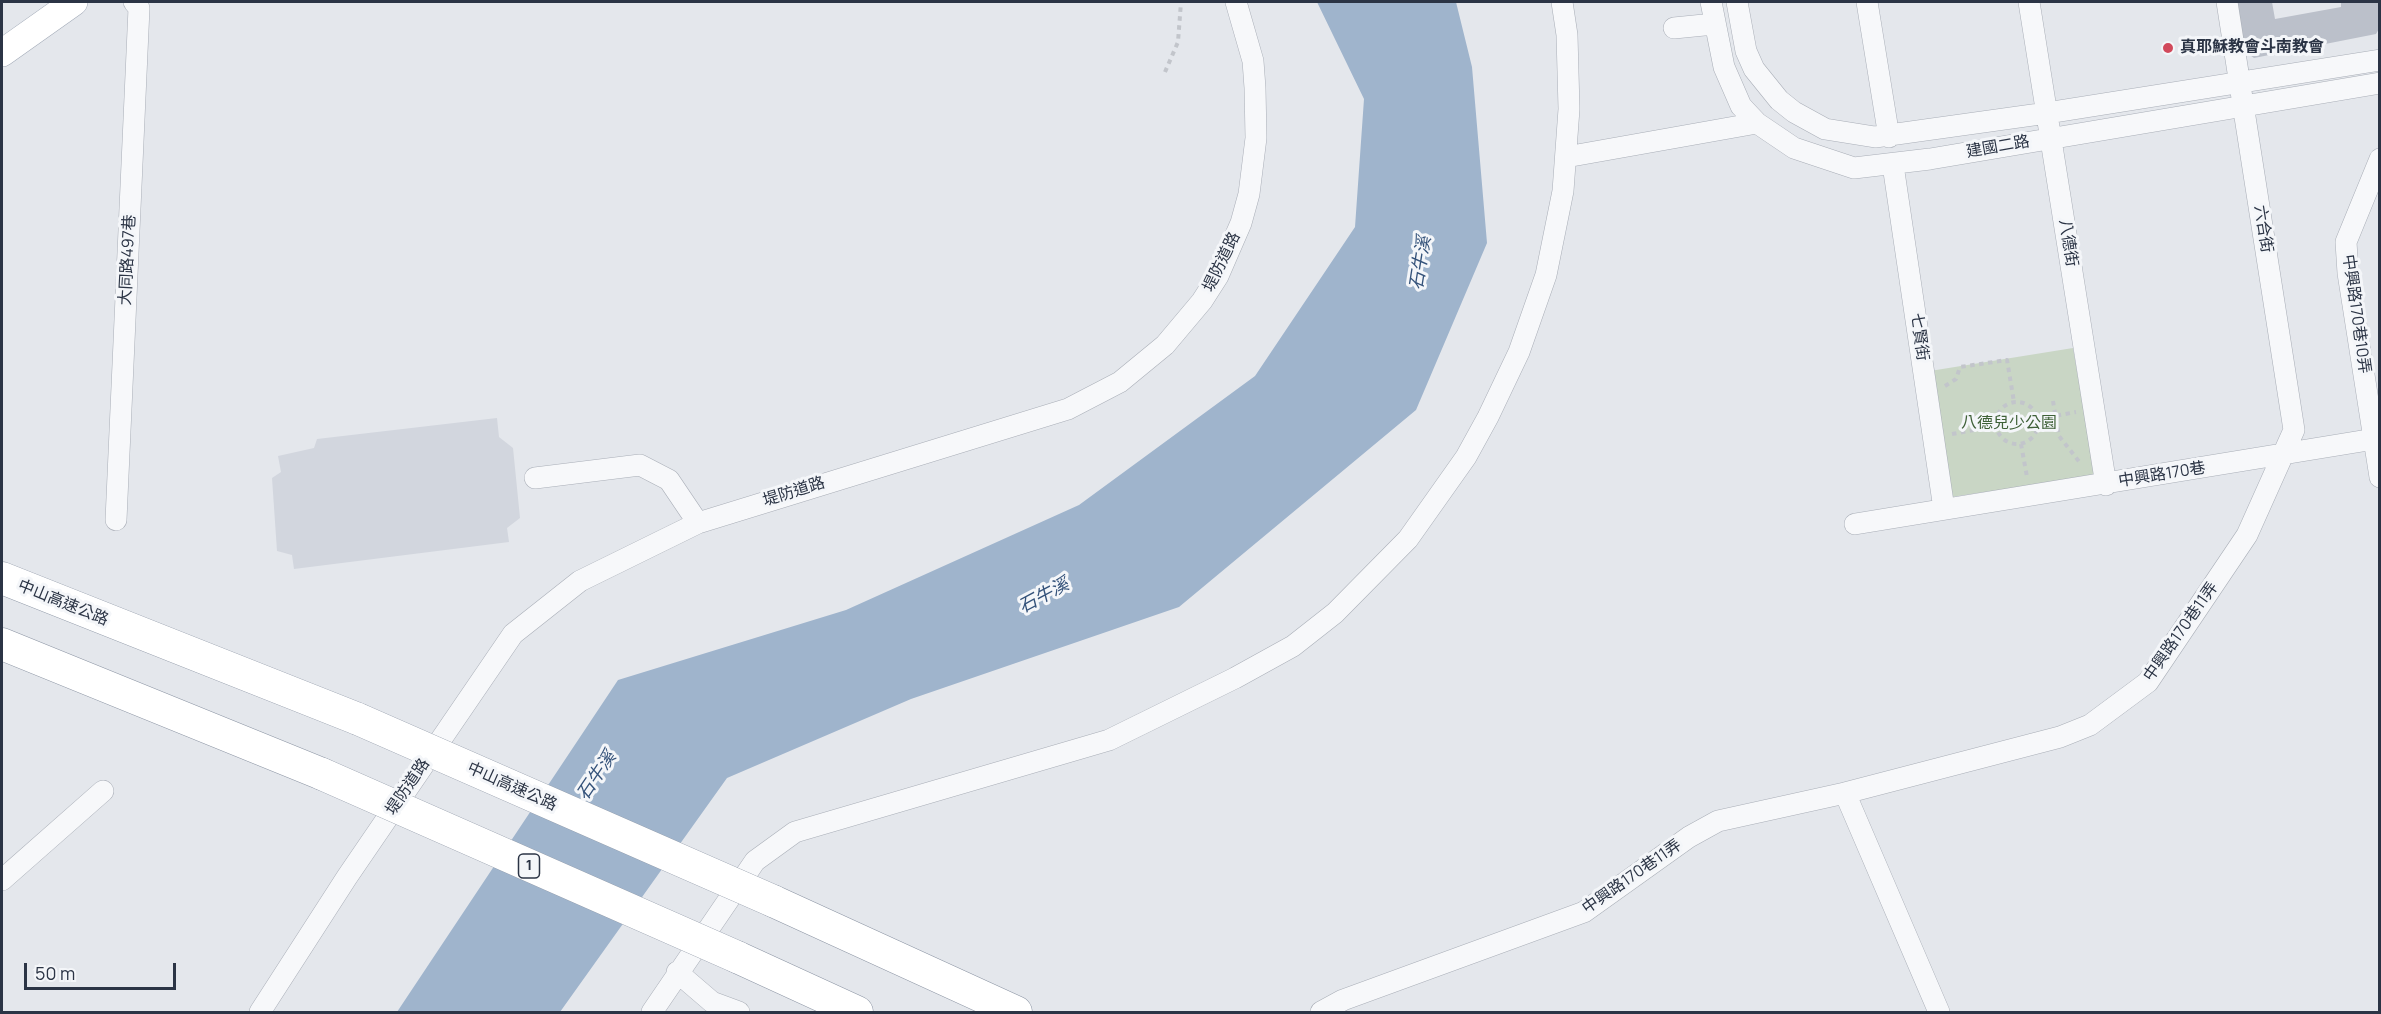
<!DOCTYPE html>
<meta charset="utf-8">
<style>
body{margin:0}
#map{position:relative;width:2381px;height:1014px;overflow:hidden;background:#e4e7ec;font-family:Manrope,sans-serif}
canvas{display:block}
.frame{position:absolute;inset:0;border:3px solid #2b3445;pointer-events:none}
.scale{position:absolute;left:24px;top:963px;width:152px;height:27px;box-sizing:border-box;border:3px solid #2b3445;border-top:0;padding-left:8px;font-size:18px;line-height:21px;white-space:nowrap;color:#2b3445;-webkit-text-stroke:4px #f4f6f9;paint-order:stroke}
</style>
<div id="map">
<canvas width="2381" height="1014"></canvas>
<div class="frame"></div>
<div class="scale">50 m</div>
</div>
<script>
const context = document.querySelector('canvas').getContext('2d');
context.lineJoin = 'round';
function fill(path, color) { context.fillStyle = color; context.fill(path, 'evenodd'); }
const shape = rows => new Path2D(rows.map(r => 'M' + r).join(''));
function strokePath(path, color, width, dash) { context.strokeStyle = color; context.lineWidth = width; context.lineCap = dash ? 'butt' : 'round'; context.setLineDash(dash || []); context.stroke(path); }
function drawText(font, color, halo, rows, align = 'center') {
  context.font = font + ' Manrope,"Noto Sans TC",sans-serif'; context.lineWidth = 6; context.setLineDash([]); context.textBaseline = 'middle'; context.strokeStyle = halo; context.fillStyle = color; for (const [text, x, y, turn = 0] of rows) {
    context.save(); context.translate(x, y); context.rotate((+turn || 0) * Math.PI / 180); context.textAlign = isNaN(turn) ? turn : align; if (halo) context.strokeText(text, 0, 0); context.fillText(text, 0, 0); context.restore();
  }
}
fill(shape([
 [497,418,499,437,513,448,520,518,507,528,509,542,294,569,292,555,277,551,272,478,281,472,278,456,314,448,317,439]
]), '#d2d6de');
fill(shape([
 [2073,348,2095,476,1951,497,1930,371]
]), '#c9d6c5');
fill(shape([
 [1317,2,1456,2,1472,67,1487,243,1416,410,1179,607,911,699,727,778,560,1012,397,1012,618,680,846,610,1079,505,1255,376,1355,227,1364,99]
]), '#9fb4cc');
fill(shape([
 [2235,2,2272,2,2275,19,2341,7,2341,2,2378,2,2380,27,2376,34,2254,58,2243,50]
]), '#bbc0ca');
const minor = shape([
 [1711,2,1724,67,1741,106,1757,123,1794,148,1854,168,1930,159,2380,83],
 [1737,2,1746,51,1754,69,1779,100,1794,112,1825,129,1875,137,2047,113,2380,60],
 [1867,2,1889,137],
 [2029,2,2106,485],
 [1674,28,1714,24],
 [1566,157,1757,123],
 [2380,159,2346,242,2348,273,2380,477],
 [1893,165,1944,509],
 [535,478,640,465,669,480,698,523],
 [116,520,139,8,134,2],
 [1855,524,2380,438],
 [1845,793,1939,1012],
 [2,880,103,791],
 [677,972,712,1002,739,1012],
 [260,1012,347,877,513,634,580,581,698,523,1068,409,1120,382,1165,345,1202,301,1218,276,1241,223,1249,194,1256,138,1255,88,1253,61,1236,2],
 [652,1012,755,861,795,832,1109,740,1235,678,1293,646,1335,613,1408,539,1466,457,1488,417,1519,352,1546,275,1563,191,1569,109,1567,35,1562,2],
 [1321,1012,1343,1000,1584,912,1689,837,1718,821,1845,793,2060,737,2090,725,2148,682,2247,535,2294,430,2227,2]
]);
const major = shape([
 [2,53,74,2]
]);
const highway = shape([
 [2,578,358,719],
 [2,644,322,774],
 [773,901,1016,1012],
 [737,957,857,1012]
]);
strokePath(minor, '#a9aeb7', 22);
strokePath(major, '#a3abb8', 28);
strokePath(highway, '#8b94a3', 33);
strokePath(shape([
 [1165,72,1178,42,1181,2],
 [1945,386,1956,379,1960,367,2007,360,2014,402],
 [2053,401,2059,436,2081,464],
 '1996 423a21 21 0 1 1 42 0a21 21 0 1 1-42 0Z',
 [2039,419,2076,412],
 [1952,434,1997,426],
 [2021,444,2027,477]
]), '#c2c5cb', 4, [4.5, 4.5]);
strokePath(minor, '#f7f8fa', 21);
strokePath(major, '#fff', 27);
strokePath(highway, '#fff', 32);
const highwayBridge = shape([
 [358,719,773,901],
 [322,774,737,957]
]);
strokePath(highwayBridge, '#8b94a3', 33, []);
strokePath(highwayBridge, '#fff', 32);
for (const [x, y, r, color] of [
 [2168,48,6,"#d1495b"]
]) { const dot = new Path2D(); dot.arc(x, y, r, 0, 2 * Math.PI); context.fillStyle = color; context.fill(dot); strokePath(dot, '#f4f6f9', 2); }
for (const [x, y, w] of [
 [529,866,21]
]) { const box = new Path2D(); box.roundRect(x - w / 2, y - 12, w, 24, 4.5); context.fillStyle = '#f4f6f9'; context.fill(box); strokePath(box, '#2b3445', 1.5); }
drawText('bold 15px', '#2b3445', null, [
 ["1",529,866]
]);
drawText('bold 16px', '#2b3445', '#f4f6f9', [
 ["真耶穌教會斗南教會",2180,48]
], 'left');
drawText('16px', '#2b3445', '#f4f6f9', [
 ["建國二路",1998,147,-10],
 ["六合街",2263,229,81],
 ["八德街",2068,243,81],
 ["大同路497巷",128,260,-87],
 ["堤防道路",1222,262,-64],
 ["中興路170巷10弄",2356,314,82],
 ["七賢街",1919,337,82],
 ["中興路170巷",2162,475,-9],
 ["堤防道路",794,492,-17],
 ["中山高速公路",63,603,22],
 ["中興路170巷11弄",2181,632,-55],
 ["堤防道路",408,787,-56],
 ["中山高速公路",512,787,24],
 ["中興路170巷11弄",1632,877,-35]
]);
drawText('16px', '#3f6138', '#f4f6f9', [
 ["八德兒少公園",2009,424]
]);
drawText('italic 18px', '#34527a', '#f4f6f9', [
 ["石牛溪",1421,263,-81],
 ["石牛溪",1044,596,-28],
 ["石牛溪",597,776,-56]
]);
</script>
